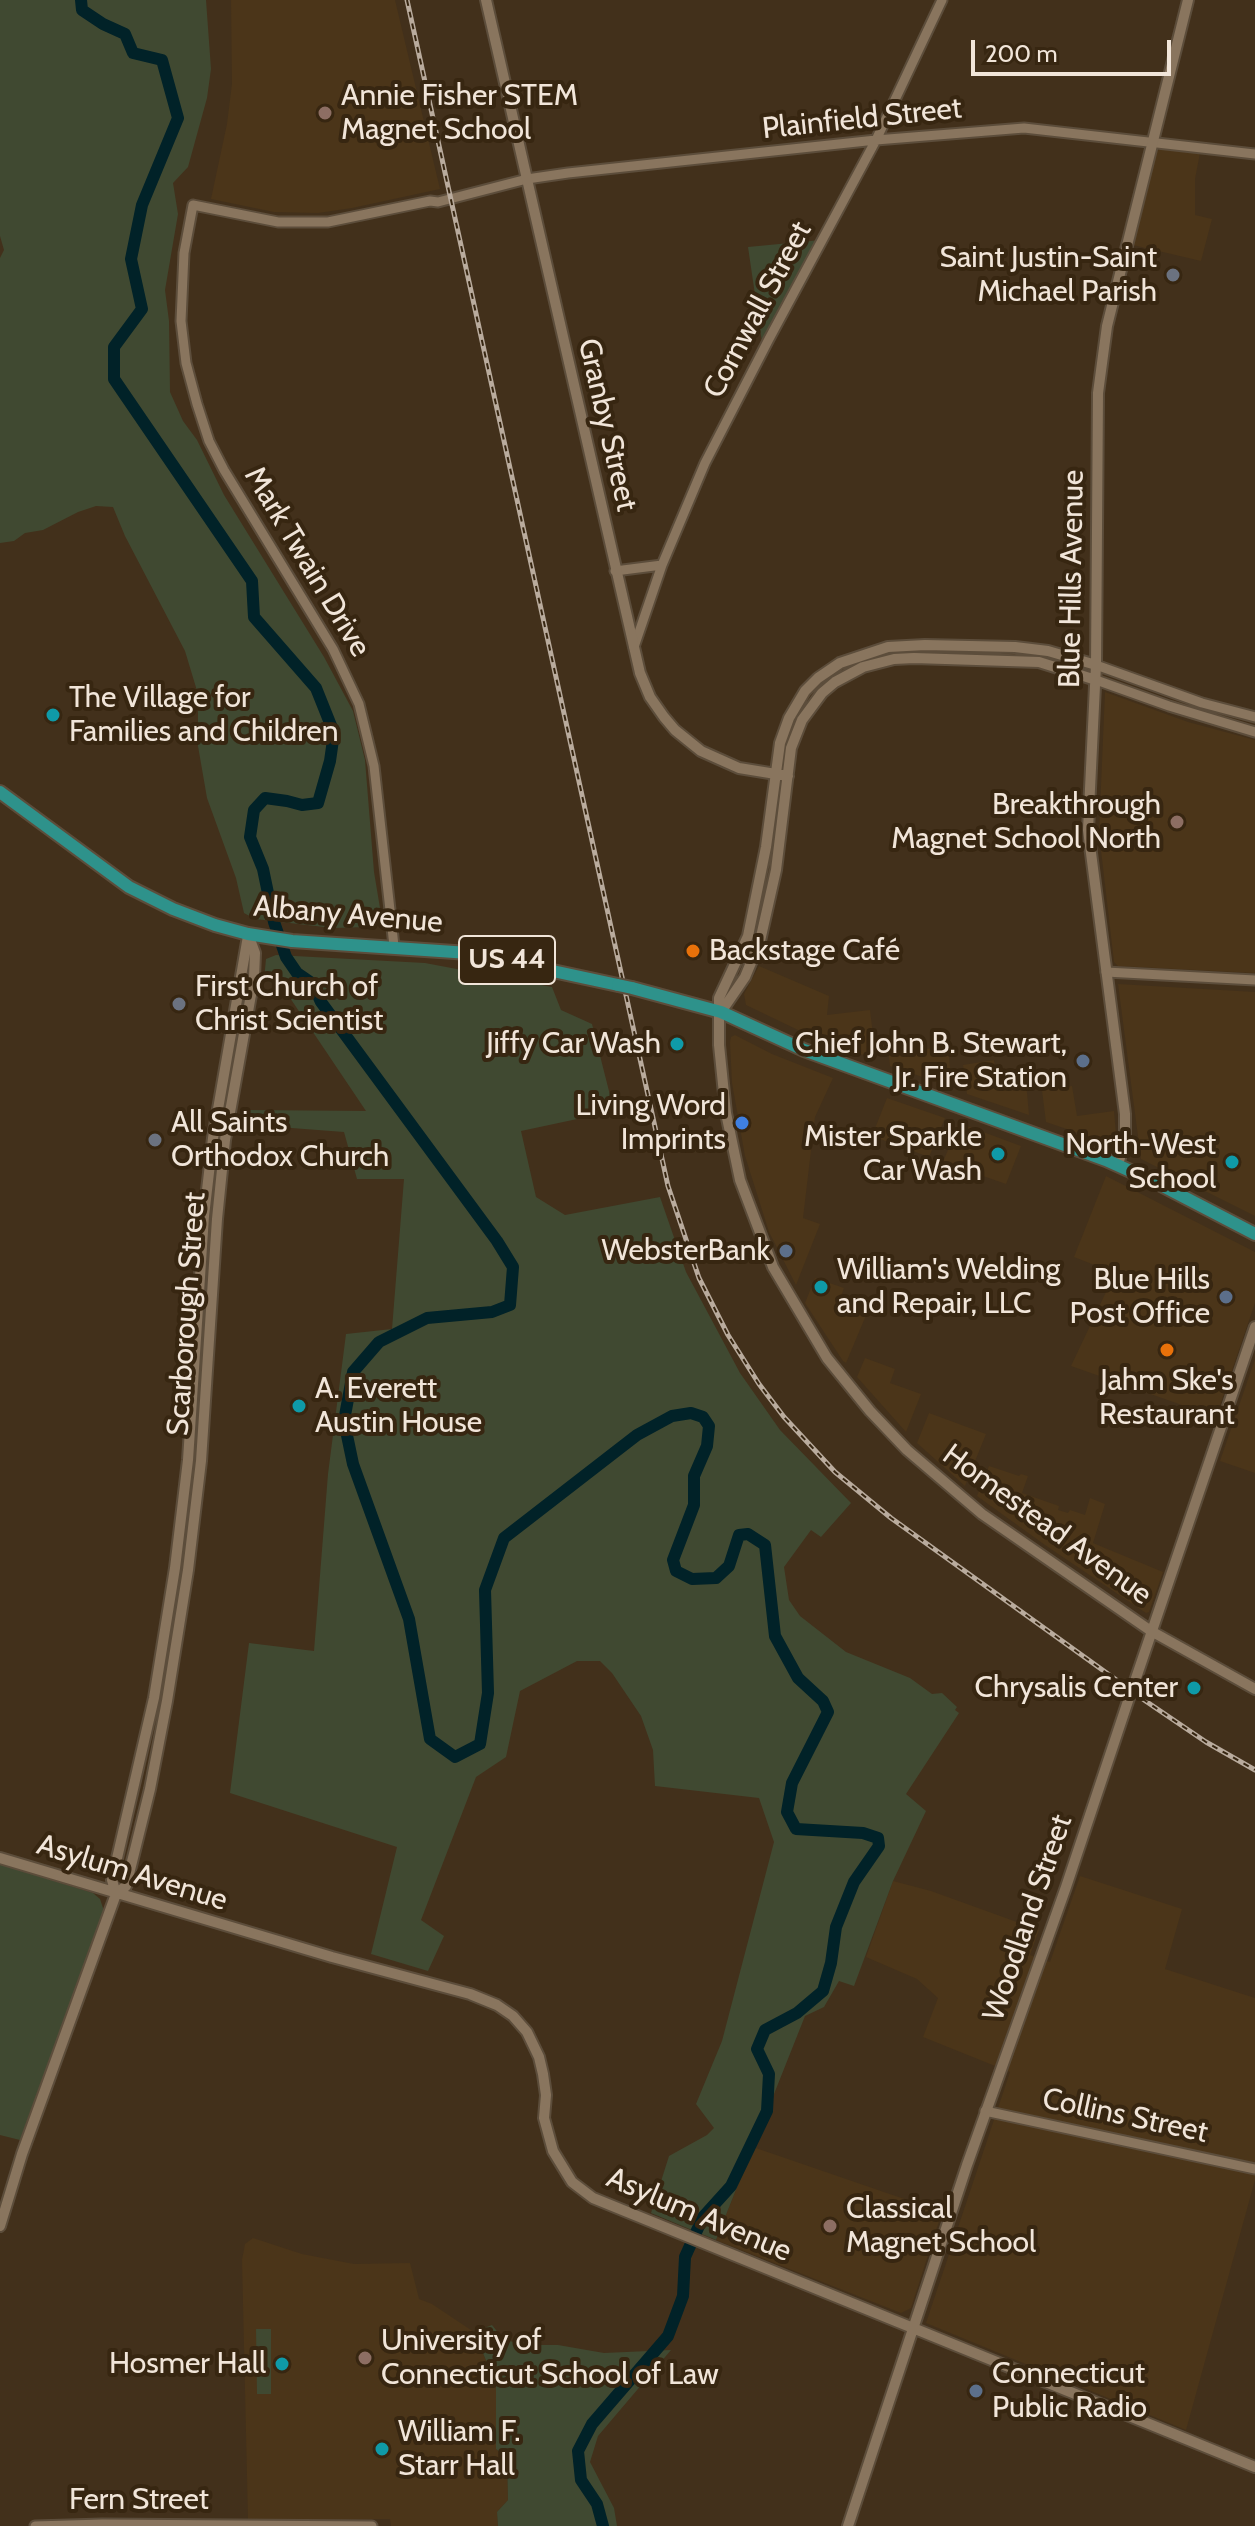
<!DOCTYPE html>
<meta charset="utf-8">
<style>
body{margin:0}
#map{position:relative;width:1255px;height:2526px;overflow:hidden;background:#42301b;font-family:Cabin,sans-serif}
canvas{display:block}
.scale{position:absolute;left:971px;top:40px;width:200px;height:36px;box-sizing:border-box;border:4px solid #f1e5d9;border-top:0;padding-left:10px;font-size:24px;line-height:28px;white-space:nowrap;color:#f1e5d9;-webkit-text-stroke:6px #372611;paint-order:stroke}
</style>
<div id="map">
<canvas width="1255" height="2526"></canvas>
<div class="scale">200 m</div>
</div>
<script>
const context = document.querySelector('canvas').getContext('2d');
context.lineJoin = 'round';
function fill(path, color) { context.fillStyle = color; context.fill(path, 'evenodd'); }
const shape = rows => new Path2D(rows.map(r => 'M' + r).join(''));
function strokePath(path, color, width, dash) { context.strokeStyle = color; context.lineWidth = width; context.lineCap = dash ? 'butt' : 'round'; context.setLineDash(dash || []); context.stroke(path); }
function drawText(font, color, halo, rows, align = 'center') {
  context.font = font + ' Cabin,sans-serif'; context.lineWidth = 8; context.setLineDash([]); context.textBaseline = 'middle'; context.strokeStyle = halo; context.fillStyle = color; for (const [text, x, y, turn = 0] of rows) {
    context.save(); context.translate(x, y); context.rotate((+turn || 0) * Math.PI / 180); context.textAlign = isNaN(turn) ? turn : align; if (halo) context.strokeText(text, 0, 0); context.fillText(text, 0, 0); context.restore();
  }
}
fill(shape([
 [231,0,395,0,440,189,352,208,318,213,274,212,211,199,227,124,232,84],
 [1161,148,1200,153,1195,179,1195,215,1212,219,1201,261,1133,245,1156,152],
 [1105,692,1188,722,1255,740,1255,973,1118,966,1114,962,1099,833],
 [759,966,829,996,827,1015,870,1010,876,1059,823,1042,746,1005,744,994],
 [1118,984,1255,992,1255,1216,1141,1159],
 [735,1035,772,1054,833,1078,815,1117,803,1218,820,1224,796,1285,769,1232,745,1156,732,1083,730,1042,731,1037],
 [917,1035,919,1050,948,1046,952,1087,890,1066,887,1039],
 [994,1060,996,1075,1025,1070,1029,1115,967,1094,963,1065],
 [1072,1086,1077,1116,1114,1111,1117,1146,1046,1122,1042,1090],
 [887,1098,945,1118,929,1157,872,1136],
 [959,1123,1021,1146,1006,1184,943,1162],
 [1106,1176,1255,1252,1255,1303,1216,1417,1071,1366,1115,1273,1074,1257],
 [815,1278,844,1288,839,1302,867,1313,846,1363,843,1361,805,1303],
 [865,1358,895,1369,890,1383,921,1394,906,1432,857,1377],
 [1255,1359,1255,1473,1220,1461],
 [929,1413,986,1434,965,1486,917,1443],
 [989,1466,1019,1476,1021,1474,1028,1476,1022,1493,1059,1506,1058,1510,1068,1513,1070,1510,1085,1515,1090,1498,1105,1504,1093,1543,1163,1572,1149,1612,1146,1613,1045,1545,977,1496],
 [1080,1876,1182,1909,1165,1969,1255,1998,1255,2180,1186,2430,926,2323,1010,2072,923,2037,938,1998,917,1979,866,1957,893,1881,931,1891,1039,1930,1030,1955,1050,1962],
 [753,2147,942,2212,911,2308,901,2313,716,2240],
 [253,2238,302,2254,354,2264,410,2263,419,2299,432,2304,474,2332,496,2384,496,2449,507,2458,508,2500,497,2512,498,2526,391,2526,390,2519,248,2519,242,2260,245,2244]
]), '#4b3519');
fill(shape([
 [0,0,206,0,211,69,207,98,188,167,173,183,178,214,165,290,169,321,170,392,183,421,197,440,224,495,324,657,353,711,365,760,374,872,380,908,381,917,375,924,367,927,333,928,255,919,244,913,236,878,207,798,198,746,198,694,185,651,125,536,113,507,96,506,78,512,43,530,25,533,14,541,0,543,0,258,4,250,0,236],
 [821,240,763,349,748,247],
 [276,955,425,963,552,987,561,1010,592,1024,610,1095,596,1115,521,1131,536,1197,565,1215,660,1197,686,1272,740,1373,780,1430,851,1503,821,1537,811,1530,784,1567,789,1600,800,1616,846,1652,910,1678,932,1694,942,1693,957,1707,955,1710,959,1713,906,1794,926,1811,893,1881,854,1986,839,1981,824,2007,805,2016,716,2240,651,2213,669,2156,707,2135,714,2128,696,2104,722,2041,774,1842,759,1798,655,1786,653,1750,641,1716,612,1673,600,1661,577,1661,520,1691,506,1757,476,1777,421,1920,444,1936,428,1971,371,1954,397,1847,230,1793,249,1643,314,1651,328,1474,346,1334,392,1329,404,1179,357,1179,344,1132,239,1124,246,1110,366,1111,282,986,264,980,266,959],
 [0,1864,93,1893,100,1899,104,1911,20,2140,0,2135],
 [492,2325,504,2340,529,2345,558,2345,604,2353,671,2350,598,2436,590,2462,614,2508,617,2526,498,2526,497,2512,508,2500,507,2458,496,2449,496,2384,474,2332],
 [256,2329,271,2329,271,2394,257,2394]
]), '#404931');
strokePath(shape([
 [81,0,82,10,103,24,125,34,133,53,162,60,178,118,142,205,131,259,142,309,114,347,114,379,252,581,254,617,316,688,334,733,330,761,318,803,302,805,287,801,265,798,254,810,250,837,263,869,274,922,286,957,297,973,313,984,321,1002,497,1241,513,1267,510,1305,492,1312,427,1318,379,1342,353,1372,344,1421,353,1464,409,1619,430,1739,455,1757,480,1744,488,1693,485,1590,504,1538,637,1435,672,1416,691,1413,703,1417,709,1426,707,1446,694,1476,694,1505,673,1560,676,1571,692,1579,716,1578,729,1566,739,1535,748,1534,765,1545,775,1636,798,1678,823,1701,828,1712,792,1783,787,1812,796,1829,863,1833,878,1838,879,1846,854,1882,836,1927,831,1963,823,1991,797,2013,765,2030,757,2049,769,2074,767,2111,731,2186,703,2217,685,2257,683,2296,668,2336,592,2424,578,2451,581,2480,597,2504,603,2526]
]), '#012228', 12);
const tertiary = shape([
 [615,571,662,565],
 [634,647,662,565,705,463,769,339,876,140,942,0],
 [1096,665,1202,703,1255,717],
 [1096,680,1169,706,1255,732],
 [394,946,374,766,359,704,333,649,224,470,209,441,197,404,186,363,181,321,184,253,193,205,278,222,328,222,430,201,438,202,527,179,568,173,876,140,1024,128,1255,154],
 [1106,972,1255,980],
 [985,2111,1255,2169],
 [35,2526,102,2524,372,2526]
]);
const secondary = shape([
 [486,0,640,673,650,697,664,717,675,730,701,751,739,768,788,776],
 [1096,665,1048,651,1015,647,925,645,888,647,840,663,818,678,805,691,789,718,780,743,766,847,748,936,719,998,719,1045,726,1113,740,1180,773,1267,827,1358,870,1411,907,1450,982,1514,1151,1631,1255,1689],
 [721,1012,745,977,760,941,776,870,791,748,802,720,822,693,835,682,863,667,894,659,914,658,1039,662,1096,680],
 [1118,1165,1125,1139,1125,1114,1088,830,1096,665,1098,393,1107,326,1188,0],
 [1134,1684,1255,1327],
 [0,1858,332,1957,470,1994,497,2005,513,2016,527,2032,539,2057,543,2074,546,2095,544,2118,553,2151,572,2182,593,2198,1255,2467],
 [116,1894,112,1880,154,1698,175,1568,188,1460,204,1216,213,1138,248,936],
 [0,2226,22,2154,116,1894,126,1886,150,1789,167,1701,188,1570,201,1461,217,1219,225,1140,254,978,255,953,248,934],
 [848,2526,967,2165,1066,1887,1130,1695]
]);
const trunk = shape([
 [0,792,129,887,173,909,215,925,248,934,292,941,469,953,618,985],
 [632,988,721,1012,804,1050,1106,1160,1157,1183,1255,1234]
]);
strokePath(tertiary, '#5c4d3b', 13);
strokePath(secondary, '#5c4d3b', 14);
strokePath(trunk, '#5c4d3b', 16);
strokePath(tertiary, '#89755e', 9);
strokePath(secondary, '#89755e', 10);
strokePath(trunk, '#2e928b', 12);
const rail = shape([
 [407,0,668,1186,699,1278,728,1335,759,1384,784,1417,835,1472,891,1518,1147,1702,1206,1742,1255,1770]
]);
strokePath(rail, '#b9ab9d', 5);
strokePath(rail, '#372611', 2, [6]);
const secondaryBridge = shape([
 [1130,1695,1134,1684]
]);
const trunkBridge = shape([
 [618,985,632,988]
]);
strokePath(secondaryBridge, '#5c4d3b', 14, []);
strokePath(trunkBridge, '#5c4d3b', 16, []);
strokePath(secondaryBridge, '#89755e', 10);
strokePath(trunkBridge, '#2e928b', 12);
for (const [x, y, r, color] of [
 [325,113,8,"#8d6e63"],
 [1173,275,8,"#6b7280"],
 [53,715,8,"#0f9aa8"],
 [1177,822,8,"#8d6e63"],
 [693,951,8,"#e8710a"],
 [179,1004,8,"#6b7280"],
 [677,1044,8,"#0f9aa8"],
 [1083,1061,8,"#5c6f8a"],
 [742,1123,8,"#3f7fe0"],
 [155,1140,8,"#6b7280"],
 [998,1154,8,"#0f9aa8"],
 [1232,1162,8,"#0f9aa8"],
 [786,1251,8,"#5c6f8a"],
 [821,1287,8,"#0f9aa8"],
 [1226,1297,8,"#5c6f8a"],
 [1167,1350,8,"#e8710a"],
 [299,1406,8,"#0f9aa8"],
 [1194,1688,8,"#0f9aa8"],
 [830,2226,8,"#8d6e63"],
 [365,2358,8,"#8d6e63"],
 [282,2364,8,"#0f9aa8"],
 [976,2391,8,"#5c6f8a"],
 [382,2449,8,"#0f9aa8"]
]) { const dot = new Path2D(); dot.arc(x, y, r, 0, 2 * Math.PI); context.fillStyle = color; context.fill(dot); strokePath(dot, '#372611', 3); }
for (const [x, y, w] of [
 [507,960,96]
]) { const box = new Path2D(); box.roundRect(x - w / 2, y - 24, w, 48, 6); context.fillStyle = '#372611'; context.fill(box); strokePath(box, '#f1e5d9', 2); }
drawText('bold 28px', '#f1e5d9', null, [
 ["US 44",507,960]
]);
drawText('30px', '#f1e5d9', '#372611', [
 ["Annie Fisher STEM",341,96],
 ["Magnet School",341,130],
 ["Saint Justin-Saint",1157,258,"right"],
 ["Michael Parish",1157,292,"right"],
 ["The Village for",69,698],
 ["Families and Children",69,732],
 ["Breakthrough",1161,805,"right"],
 ["Magnet School North",1161,839,"right"],
 ["Backstage Café",709,951],
 ["First Church of",195,987],
 ["Christ Scientist",195,1021],
 ["Jiffy Car Wash",661,1044,"right"],
 ["Chief John B. Stewart,",1067,1044,"right"],
 ["Jr. Fire Station",1067,1078,"right"],
 ["Living Word",726,1106,"right"],
 ["Imprints",726,1140,"right"],
 ["All Saints",171,1123],
 ["Orthodox Church",171,1157],
 ["Mister Sparkle",982,1137,"right"],
 ["Car Wash",982,1171,"right"],
 ["North-West",1216,1145,"right"],
 ["School",1216,1179,"right"],
 ["WebsterBank",770,1251,"right"],
 ["William's Welding",837,1270],
 ["and Repair, LLC",837,1304],
 ["Blue Hills",1210,1280,"right"],
 ["Post Office",1210,1314,"right"],
 ["Jahm Ske's",1167,1381,"center"],
 ["Restaurant",1167,1415,"center"],
 ["A. Everett",315,1389],
 ["Austin House",315,1423],
 ["Chrysalis Center",1178,1688,"right"],
 ["Classical",846,2209],
 ["Magnet School",846,2243],
 ["University of",381,2341],
 ["Connecticut School of Law",381,2375],
 ["Hosmer Hall",266,2364,"right"],
 ["Connecticut",992,2374],
 ["Public Radio",992,2408],
 ["William F.",398,2432],
 ["Starr Hall",398,2466]
], 'left');
drawText('30px', '#f1e5d9', '#372611', [
 ["Plainfield Street",862,119,-6],
 ["Cornwall Street",758,310,-62],
 ["Granby Street",607,425,77],
 ["Mark Twain Drive",307,562,59],
 ["Blue Hills Avenue",1072,579,-89],
 ["Albany Avenue",348,915,5],
 ["Scarborough Street",187,1314,-86],
 ["Homestead Avenue",1047,1525,36],
 ["Asylum Avenue",132,1873,17],
 ["Woodland Street",1028,1918,-71],
 ["Collins Street",1125,2116,12],
 ["Asylum Avenue",699,2215,23],
 ["Fern Street",139,2500]
]);
</script>
